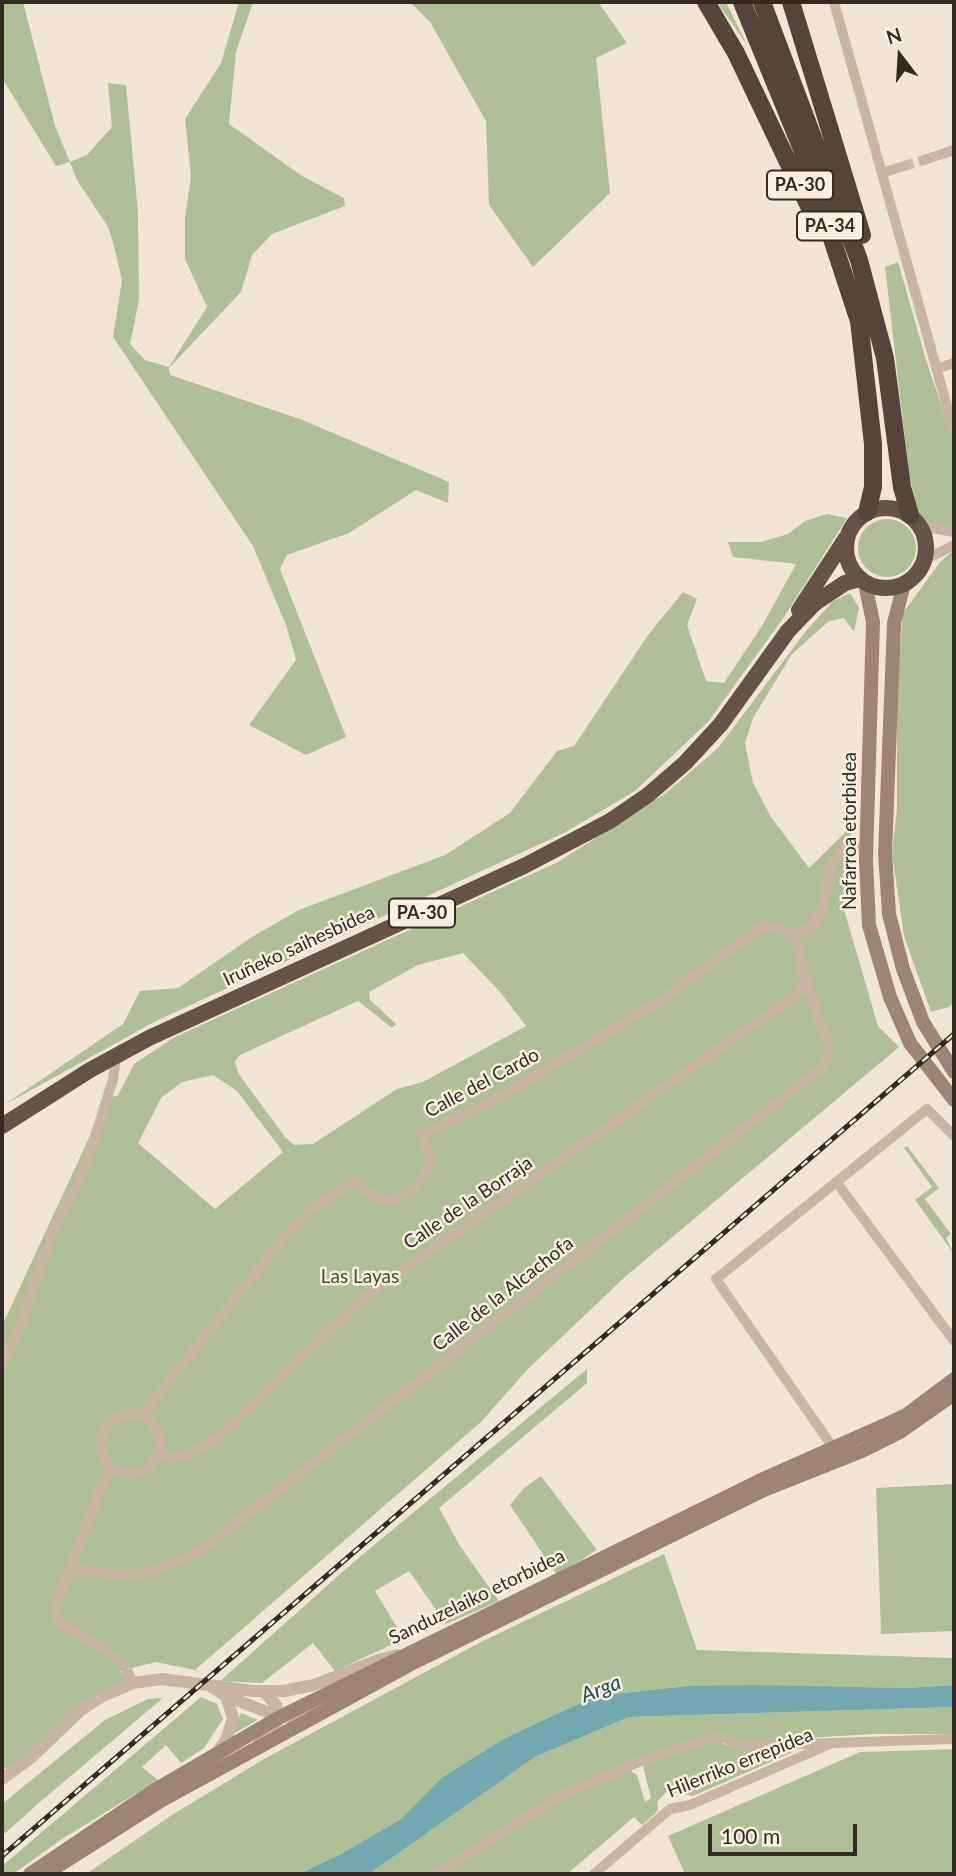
<!DOCTYPE html>
<meta charset="utf-8">
<style>
body{margin:0}
#map{position:relative;width:956px;height:1876px;overflow:hidden;background:#f1e6d5;font-family:Lato,sans-serif}
canvas{display:block}
.frame{position:absolute;inset:0;border:4px solid #332a24;pointer-events:none}
.north{position:absolute;left:865px;top:21px;width:70px;height:70px;-webkit-text-stroke:5px #f9f0e1;paint-order:stroke;rotate:343deg;font-size:19px;font-weight:700;line-height:28px;text-align:center;color:#332a24}
.north::after{content:'';display:block;margin:auto;width:24px;height:32px;background:#332a24;clip-path:polygon(50% 0,100% 100%,50% 72%,0 100%)}
.scale{position:absolute;left:708px;top:1824px;width:149px;height:32px;box-sizing:border-box;border:4px solid #332a24;border-top:0;padding-left:9px;font-size:21px;line-height:24px;white-space:nowrap;color:#332a24;-webkit-text-stroke:5px #f9f0e1;paint-order:stroke}
</style>
<div id="map">
<canvas width="956" height="1876"></canvas>
<div class="frame"></div>
<div class="north">N</div>
<div class="scale">100 m</div>
</div>
<script>
const context = document.querySelector('canvas').getContext('2d');
context.lineJoin = 'round';
function fill(path, color) { context.fillStyle = color; context.fill(path, 'evenodd'); }
const shape = rows => new Path2D(rows.map(r => 'M' + r).join(''));
function strokePath(path, color, width, dash) { context.strokeStyle = color; context.lineWidth = width; context.lineCap = dash ? 'butt' : 'round'; context.setLineDash(dash || []); context.stroke(path); }
function drawText(font, color, halo, rows, align = 'center') {
  context.font = font + ' Lato,sans-serif'; context.lineWidth = 5; context.setLineDash([]); context.textBaseline = 'middle'; context.strokeStyle = halo; context.fillStyle = color; for (const [text, x, y, turn = 0] of rows) {
    context.save(); context.translate(x, y); context.rotate((+turn || 0) * Math.PI / 180); context.textAlign = isNaN(turn) ? turn : align; if (halo) context.strokeText(text, 0, 0); context.fillText(text, 0, 0); context.restore();
  }
}
fill(shape([
 [2,2,23,2,55,126,70,162,87,155,112,127,108,83,126,85,138,212,139,300,130,344,145,360,169,367,207,307,185,259,185,219,191,176,185,119,221,63,239,2,253,2,236,52,229,124,302,176,344,198,345,206,272,234,252,255,241,292,169,368,170,375,300,419,449,482,448,503,416,490,349,533,287,555,280,569,346,737,306,755,249,725,296,660,286,625,253,546,113,337,122,280,114,246,108,227,77,180,70,162,56,166,2,78],
 [410,2,598,2,627,43,596,58,610,193,533,267,489,205,486,121,430,22],
 [717,2,726,2,747,45],
 [898,262,926,360,954,442,954,532,921,526,909,473,885,267],
 [827,514,847,518,784,617,708,722,635,791,564,833,156,1021,4,1105,123,1024,140,991,178,988,252,937,299,910,445,855,510,813,557,751,574,746,648,635,683,592,697,599,687,625,706,681,724,683,762,626,796,564,733,557,728,542,761,542,788,534,805,521],
 '858 548a29 29 0 1 1 58 0a29 29 0 1 1-58 0Z',
 [954,550,954,1002,949,1007,931,1012,904,936,892,853,897,809,897,675,903,613,940,562],
 [850,593,859,608,854,632,844,618,829,621,792,654,753,718,745,743,753,783,771,817,809,868,852,826,843,906,878,1026,899,1047,626,1276,527,1370,481,1422,195,1670,156,1662,120,1671,133,1683,81,1710,23,1764,2,1769,2,1326,107,1099,118,1095,134,1064,175,1037,558,862,666,793,718,748,806,631,833,601],
 [463,953,500,992,526,1026,423,1082,397,1089,313,1144,294,1145,285,1137,238,1073,235,1061,240,1055,358,1001,392,1028,396,1024,370,1000,369,992,418,965],
 [213,1075,237,1091,283,1152,215,1209,138,1143,161,1098,182,1082],
 [907,1146,939,1188,925,1199,951,1234,946,1238,954,1254,915,1200,932,1187,904,1148],
 [587,1369,587,1383,439,1508,460,1546,499,1601,446,1624,409,1571,375,1591,404,1639,335,1671,313,1643,262,1683,220,1681,356,1560],
 [541,1476,597,1550,557,1575,510,1505,524,1488],
 [954,1484,954,1631,881,1634,876,1488],
 [664,1554,697,1650,954,1658,954,1685,905,1688,687,1686,595,1696,505,1738,441,1778,401,1819,341,1854,299,1874,86,1874,172,1815,264,1759,479,1643],
 [201,1697,217,1704,223,1719,204,1748,181,1763,166,1745,142,1767,158,1780,62,1839,13,1874,2,1874,2,1866],
 [163,1698,40,1802,2,1836,2,1804,105,1720,148,1699],
 [954,1707,954,1734,873,1734,739,1742,720,1734,688,1741,635,1761,564,1793,562,1800,630,1770,637,1775,645,1802,651,1798,643,1766,645,1764,716,1741,737,1749,793,1749,791,1753,693,1796,667,1791,657,1802,658,1811,642,1825,634,1817,567,1874,369,1874,535,1757,629,1717],
 [241,1713,258,1720,233,1734],
 [954,1749,954,1874,685,1874,668,1836,860,1752]
]), '#afc096');
fill(shape([
 [755,1685,905,1688,954,1685,954,1707,629,1717,535,1757,369,1874,299,1874,341,1854,401,1819,441,1778,505,1738,595,1696,687,1686]
]), '#74a8af');
strokePath(shape([
 [904,166,924,160]
]), '#cbc0b2', 10, [10, 5]);
strokePath(shape([
 [834,2,954,431],
 [924,160,954,150],
 [882,173,904,166],
 [936,369,954,363],
 [921,526,954,532],
 [925,560,954,545],
 [837,1183,954,1341],
 [2,1365,21,1323,53,1229,81,1179,113,1080,116,1056],
 '100 1444a30 30 0 1 1 60 0a30 30 0 1 1-60 0Z',
 [141,1416,285,1236,310,1211,354,1180,363,1190,382,1200,391,1201,411,1193,428,1168,429,1157,422,1135,507,1093,659,1002,764,925,795,934,808,929,822,912,831,865,844,849,854,845,866,851],
 [834,1449,716,1279,927,1109,954,1136],
 [158,1455,169,1458,187,1455,214,1441,366,1296,787,1001,801,991,805,980],
 [113,1469,100,1489,55,1608,57,1619,65,1626,106,1650,125,1666,133,1683],
 [72,1568,107,1574,132,1575,162,1568,200,1551,820,1069,828,1055,828,1044,805,980,795,934],
 [436,1874,559,1797,643,1760,705,1740,725,1738,739,1746,954,1739],
 [594,1874,670,1809,690,1805,830,1744]
]), '#c9b6a2', 10);
strokePath(shape([
 [210,1686,226,1696,280,1717,299,1717,319,1707],
 [259,1741,273,1732,280,1717,276,1705,264,1692],
 [217,1753,227,1738,233,1718,226,1696],
 [2,1779,32,1757,81,1710,101,1697,133,1683,162,1679,253,1691,284,1691,314,1685,378,1660,398,1655]
]), '#c9b6a2', 12);
strokePath(shape([
 [865,583,873,622,866,861,869,925,890,997,910,1043,954,1100],
 [904,584,894,623,885,853,889,914,903,969,923,1022,954,1072],
 [47,1873,162,1800,409,1665,764,1490,862,1451,900,1432,954,1394],
 [30,1874,153,1791,280,1717,759,1481,885,1425,906,1415,954,1379]
]), '#9c8573', 14);
strokePath(shape([
 '846 548a40 40 0 1 1 80 0a40 40 0 1 1-80 0Z',
 [799,610,846,538],
 [2,1126,90,1070,149,1038,524,866,610,821,648,795,685,763,721,724,788,631,815,603,845,583,860,579]
]), '#655348', 16);
strokePath(shape([
 [706,2,736,53,817,223],
 [742,2,804,154,859,321,873,444,873,487,867,512],
 [762,2,859,260,885,358,902,487,910,515],
 [791,2,862,235]
]), '#54443b', 18);
const rail = shape([
 [2,1856,954,1034]
]);
strokePath(rail, '#332a24', 5);
strokePath(rail, '#f9f0e1', 2.5, [8]);
for (const [x, y, w] of [
 [800,185,66],
 [830,226,66],
 [422,913,66]
]) { const box = new Path2D(); box.roundRect(x - w / 2, y - 14.5, w, 29, 5); context.fillStyle = '#f9f0e1'; context.fill(box); strokePath(box, '#332a24', 2); }
drawText('bold 18px', '#332a24', null, [
 ["PA-30",800,185],
 ["PA-34",830,226],
 ["PA-30",422,913]
]);
drawText('19px', '#332a24', '#f9f0e1', [
 ["Nafarroa etorbidea",850,831,-90],
 ["Iruñeko saihesbidea",299,946,-25],
 ["Calle del Cardo",482,1083,-28],
 ["Calle de la Borraja",468,1203,-34],
 ["Calle de la Alcachofa",503,1294,-38],
 ["Sanduzelaiko etorbidea",477,1597,-26],
 ["Hilerriko errepidea",740,1763,-22]
]);
drawText('19px', '#405228', '#f9f0e1', [
 ["Las Layas",360,1277]
]);
drawText('italic 21px', '#194d55', '#f9f0e1', [
 ["Arga",601,1689,-21]
]);
</script>
